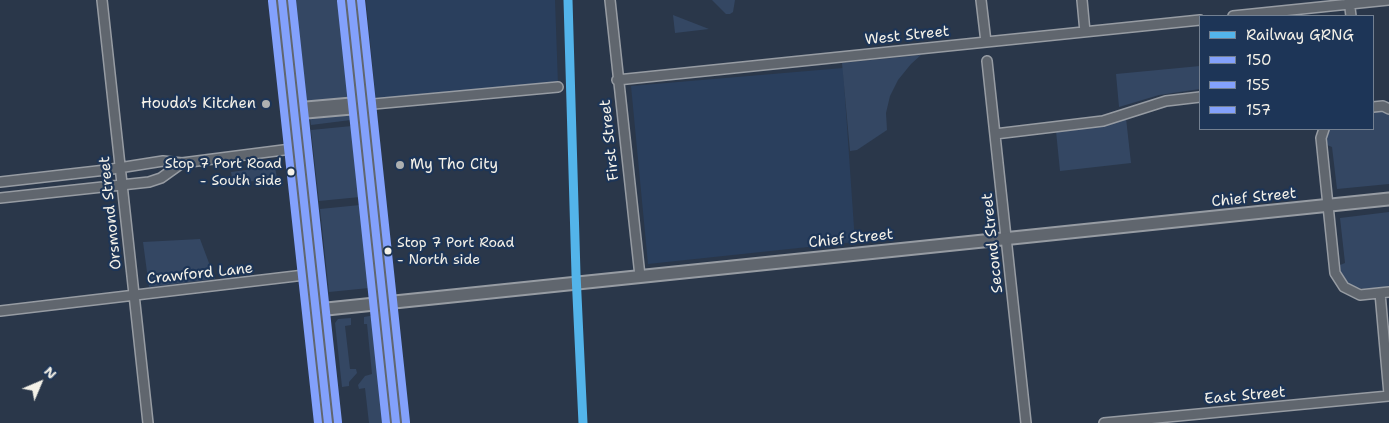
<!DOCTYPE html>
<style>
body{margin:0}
#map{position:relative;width:1389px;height:423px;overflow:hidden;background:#2a374a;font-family:"Shantell Sans",sans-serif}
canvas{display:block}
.legend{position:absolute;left:1199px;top:15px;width:175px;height:115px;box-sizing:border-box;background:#1d3557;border:1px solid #738091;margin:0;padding:6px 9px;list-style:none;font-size:15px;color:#f4f1e8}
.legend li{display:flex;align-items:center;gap:10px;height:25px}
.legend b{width:25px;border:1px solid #738091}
.north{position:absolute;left:15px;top:358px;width:50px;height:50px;-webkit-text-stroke:4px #1d3557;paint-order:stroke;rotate:45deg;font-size:14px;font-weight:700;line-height:20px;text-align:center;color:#f4f1e8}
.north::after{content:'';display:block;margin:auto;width:18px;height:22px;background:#f4f1e8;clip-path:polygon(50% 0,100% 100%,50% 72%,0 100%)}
</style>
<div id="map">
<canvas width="1389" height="423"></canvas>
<ul class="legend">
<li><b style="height:6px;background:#53b4ea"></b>Railway GRNG</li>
<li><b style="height:6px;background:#83a1fc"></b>150</li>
<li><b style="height:6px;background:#83a1fc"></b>155</li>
<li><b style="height:6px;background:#83a1fc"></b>157</li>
</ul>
<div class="north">N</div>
</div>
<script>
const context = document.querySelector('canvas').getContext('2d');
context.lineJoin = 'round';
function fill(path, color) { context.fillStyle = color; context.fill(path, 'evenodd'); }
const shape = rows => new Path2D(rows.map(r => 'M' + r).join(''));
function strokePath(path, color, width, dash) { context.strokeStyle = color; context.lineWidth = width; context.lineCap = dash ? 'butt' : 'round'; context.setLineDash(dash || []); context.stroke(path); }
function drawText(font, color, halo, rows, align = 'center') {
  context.font = font + ' "Shantell Sans",sans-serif'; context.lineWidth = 4.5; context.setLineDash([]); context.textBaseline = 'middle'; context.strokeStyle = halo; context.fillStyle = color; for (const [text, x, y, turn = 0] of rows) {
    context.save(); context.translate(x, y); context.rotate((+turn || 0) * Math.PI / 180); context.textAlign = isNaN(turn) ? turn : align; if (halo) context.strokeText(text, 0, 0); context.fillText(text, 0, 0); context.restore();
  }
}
fill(shape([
 [366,0,555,0,558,84,376,101],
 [843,68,855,242,648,264,631,86]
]), '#2a3f5d');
fill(shape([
 [292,0,343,0,353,96,351,101,307,105,303,101],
 [712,0,735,0,733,12,730,14,726,14],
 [673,15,709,29,675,33],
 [921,55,911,64,898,80,890,96,886,113,887,130,857,150,850,151,842,63],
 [1200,66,1200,89,1159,95,1119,107,1116,74],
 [1380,111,1389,113,1389,184,1337,189,1332,147,1327,145,1326,137,1329,129,1373,129,1373,112],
 [350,114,351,120,311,125,310,118],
 [1126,118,1131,163,1060,171,1056,131,1103,125],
 [352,126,360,197,319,201,311,130],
 [275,166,277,179,233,183,231,172],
 [360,205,369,288,329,292,320,209],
 [1389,212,1389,287,1364,289,1354,287,1346,282,1341,274,1340,265,1345,263,1340,218],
 [200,239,215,279,149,287,143,242],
 [375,315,377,317,387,412,387,423,369,423,365,388,359,389,358,385,365,376,372,374,367,324,364,324,364,317],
 [351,318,351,325,345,326,350,369,356,369,357,373,349,382,349,386,342,387,335,323,338,319]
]), '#344763');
const minor = shape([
 [102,0,148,423],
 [610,0,640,276],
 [981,0,986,42],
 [1082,0,1085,32],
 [1349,0,1351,16],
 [1233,16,1389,0],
 [987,61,1026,423],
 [617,80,1200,20],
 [363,105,558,87],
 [1373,107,1383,106,1389,109],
 [1324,129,1321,138,1335,273,1344,287,1360,295,1389,292],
 [995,134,1103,121,1166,101,1200,97],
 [0,182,106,170,163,161,182,163,299,148],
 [0,198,149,182,161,178,182,163],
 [1380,293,1389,394],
 [0,311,313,274],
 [1104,423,1389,396]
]);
const tertiary = shape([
 [317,310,1389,199]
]);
const trunk = shape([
 [282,0,328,423],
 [351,0,396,423],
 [295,111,363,105]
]);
strokePath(minor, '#979ca3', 12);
strokePath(tertiary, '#979ca3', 15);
strokePath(trunk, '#979ca3', 19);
strokePath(minor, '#60666e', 9);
strokePath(tertiary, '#60666e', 11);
strokePath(trunk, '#60666e', 15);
strokePath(shape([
 [282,0,328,423],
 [351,0,396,423]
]), '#83a1fc', 8);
strokePath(shape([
 [272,1,318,423],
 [341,1,386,423]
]), '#83a1fc', 8);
strokePath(shape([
 [292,0,338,422],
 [361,0,406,422]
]), '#83a1fc', 8);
strokePath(shape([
 [568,0,576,274,583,423]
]), '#53b4ea', 9);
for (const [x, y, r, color] of [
 [266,104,5,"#adb0b1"],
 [400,165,5,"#adb0b1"],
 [291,172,4.5,"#f4f1e8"],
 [388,251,4.5,"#f4f1e8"]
]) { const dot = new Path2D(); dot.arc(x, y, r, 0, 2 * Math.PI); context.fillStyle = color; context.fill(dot); strokePath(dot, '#1d3557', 2); }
drawText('14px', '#f4f1e8', '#1d3557', [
 ["Stop 7 Port Road",282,164],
 ["- South side",282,181],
 ["Stop 7 Port Road",397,243,"left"],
 ["- North side",397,260,"left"]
], 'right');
drawText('15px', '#f4f1e8', '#1d3557', [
 ["West Street",907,36,-6],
 ["First Street",610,140,-96],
 ["Chief Street",1254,198,-6],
 ["Orsmond Street",111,213,-96],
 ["Chief Street",851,239,-6],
 ["Second Street",993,243,-96],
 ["Crawford Lane",200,274,-6],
 ["East Street",1245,396,-5]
]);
drawText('15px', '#f4f1e8', '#1d3557', [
 ["Houda's Kitchen",256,104],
 ["My Tho City",410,165,"left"]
], 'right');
</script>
